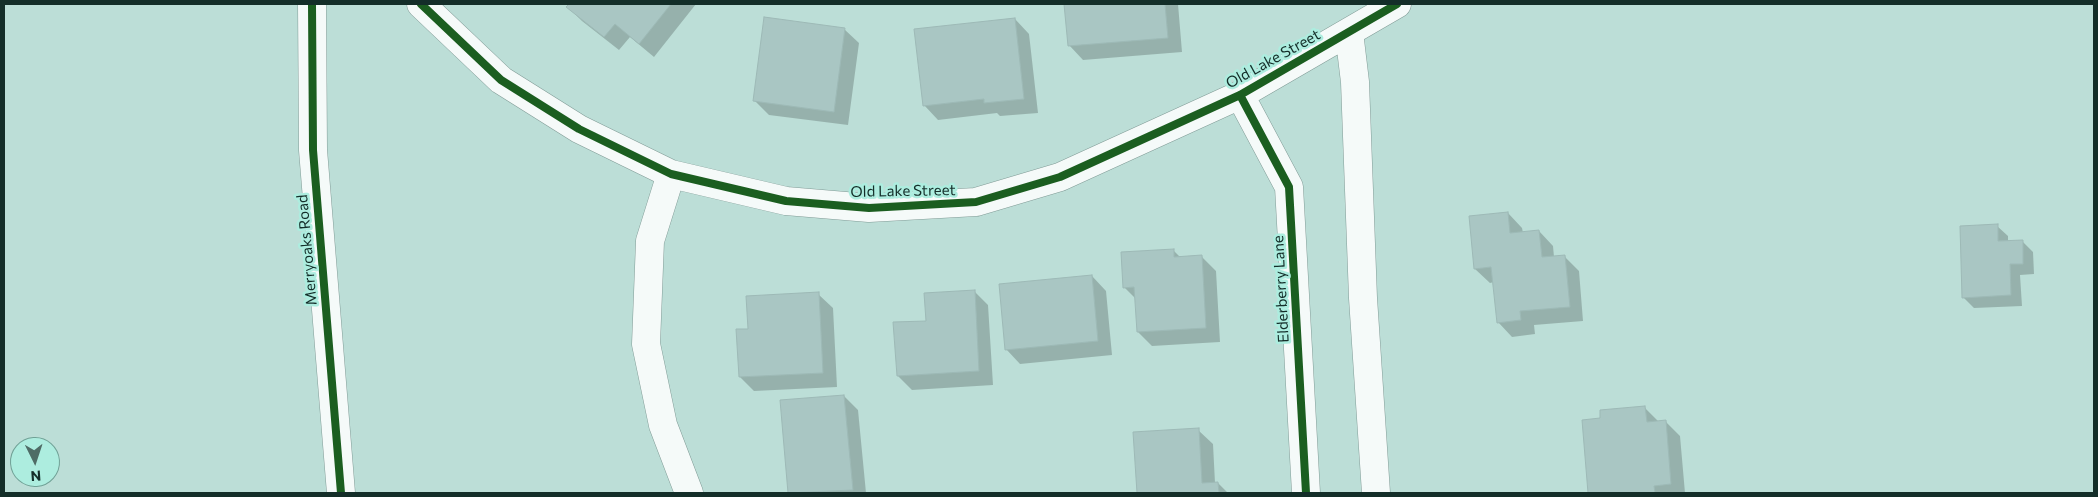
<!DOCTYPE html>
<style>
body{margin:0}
#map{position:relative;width:2098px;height:497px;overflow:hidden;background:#bcded7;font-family:Commissioner,sans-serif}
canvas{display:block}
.frame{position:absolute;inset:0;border:5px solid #142e29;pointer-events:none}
.north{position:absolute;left:10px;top:437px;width:50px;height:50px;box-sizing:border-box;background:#adeddf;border:1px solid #70a196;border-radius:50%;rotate:176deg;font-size:14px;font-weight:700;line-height:20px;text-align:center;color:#142e29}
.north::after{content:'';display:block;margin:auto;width:18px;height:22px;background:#4f6c66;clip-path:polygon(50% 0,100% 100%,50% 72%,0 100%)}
</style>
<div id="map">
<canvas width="2098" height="497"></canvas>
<div class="frame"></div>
<div class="north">N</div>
</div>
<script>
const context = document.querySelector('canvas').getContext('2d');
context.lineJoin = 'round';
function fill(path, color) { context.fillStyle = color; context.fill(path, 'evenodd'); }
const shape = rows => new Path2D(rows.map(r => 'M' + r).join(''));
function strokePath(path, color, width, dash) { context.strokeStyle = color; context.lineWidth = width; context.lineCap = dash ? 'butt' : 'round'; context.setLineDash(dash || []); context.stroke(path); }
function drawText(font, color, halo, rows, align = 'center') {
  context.font = font + ' Commissioner,sans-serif'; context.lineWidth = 5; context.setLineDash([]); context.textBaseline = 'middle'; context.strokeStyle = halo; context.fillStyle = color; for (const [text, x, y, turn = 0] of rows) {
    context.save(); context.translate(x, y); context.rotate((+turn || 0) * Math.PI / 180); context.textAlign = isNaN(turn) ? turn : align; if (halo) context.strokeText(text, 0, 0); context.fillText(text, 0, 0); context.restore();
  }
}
fill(shape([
 [571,4,696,4,654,57,630,37,619,50,582,21,568,7],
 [1066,4,1178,4,1182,52,1083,60,1069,45],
 [1015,19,1029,34,1038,113,1000,116,997,113,938,120,924,105],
 [844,29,859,43,848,125,769,115,754,100],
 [1508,213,1522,228,1523,233,1539,231,1553,246,1554,257,1564,256,1579,271,1583,321,1534,325,1535,334,1512,337,1498,322,1494,282,1490,283,1475,269],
 [1997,226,2008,236,2008,242,2022,241,2033,252,2034,274,2020,275,2022,306,1974,308,1963,297],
 [1173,250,1181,258,1202,257,1216,271,1220,342,1152,346,1138,332,1136,299,1124,287],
 [1092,276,1106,291,1112,355,1020,364,1006,349],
 [974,291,988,305,993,385,912,390,898,376,927,322],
 [818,294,833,308,837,387,754,391,740,377],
 [844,396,858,410,866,493,790,493,782,401],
 [1645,408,1659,422,1666,422,1680,436,1685,493,1589,493,1583,421,1602,419],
 [1198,430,1213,444,1215,483,1218,483,1228,493,1138,493,1135,434]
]), '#0003');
const building = shape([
 [569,4,671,4,639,44,615,24,604,37,566,7,569,4],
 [1064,4,1165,4,1168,38,1068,46,1064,4],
 [764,17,845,28,834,112,753,101,764,17],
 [1015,18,1024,99,984,103,984,99,923,106,914,29,1015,18],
 [1508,212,1510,233,1539,230,1542,257,1565,255,1570,307,1520,311,1521,320,1497,323,1491,267,1474,269,1469,216,1508,212],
 [1998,224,1998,241,2023,240,2023,264,2010,264,2011,295,1962,298,1960,226,1998,224],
 [1174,249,1174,257,1202,255,1206,328,1137,332,1134,287,1123,288,1121,252,1174,249],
 [1092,275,1098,341,1005,350,999,284,1092,275],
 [975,290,979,371,897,376,893,322,926,321,924,293,975,290],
 [819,292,823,373,739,377,736,329,748,329,746,296,819,292],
 [844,395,853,490,788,493,780,400,844,395],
 [1645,406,1647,422,1666,420,1671,484,1654,486,1655,493,1588,493,1582,420,1600,418,1600,410,1645,406],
 [1199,428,1202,483,1218,482,1219,493,1137,493,1133,432,1199,428]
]);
fill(building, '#a9c6c3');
strokePath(building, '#9db9b6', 1);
const minor = shape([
 [312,4,313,150,341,493],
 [421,4,501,80,579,129,671,174,786,201,869,208,976,202,1060,177,1240,95,1397,4],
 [1349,32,1355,82,1363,298,1376,493],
 [1240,95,1289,187,1306,493],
 [671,174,650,241,646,344,663,425,689,493]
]);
strokePath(minor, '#809b96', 29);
strokePath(minor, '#f5faf9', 28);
strokePath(shape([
 [312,4,313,150,341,493],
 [421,4,501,80,579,129,671,174,786,201,869,208,976,202,1060,177,1240,95,1397,4],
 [1240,95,1289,187,1306,493]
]), '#1b5e20', 8);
drawText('15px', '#142e29', '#adeddf', [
 ["Old Lake Street",1273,59,-29],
 ["Old Lake Street",903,191,-1],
 ["Merryoaks Road",307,250,-95],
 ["Elderberry Lane",1281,289,-93]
]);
</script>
